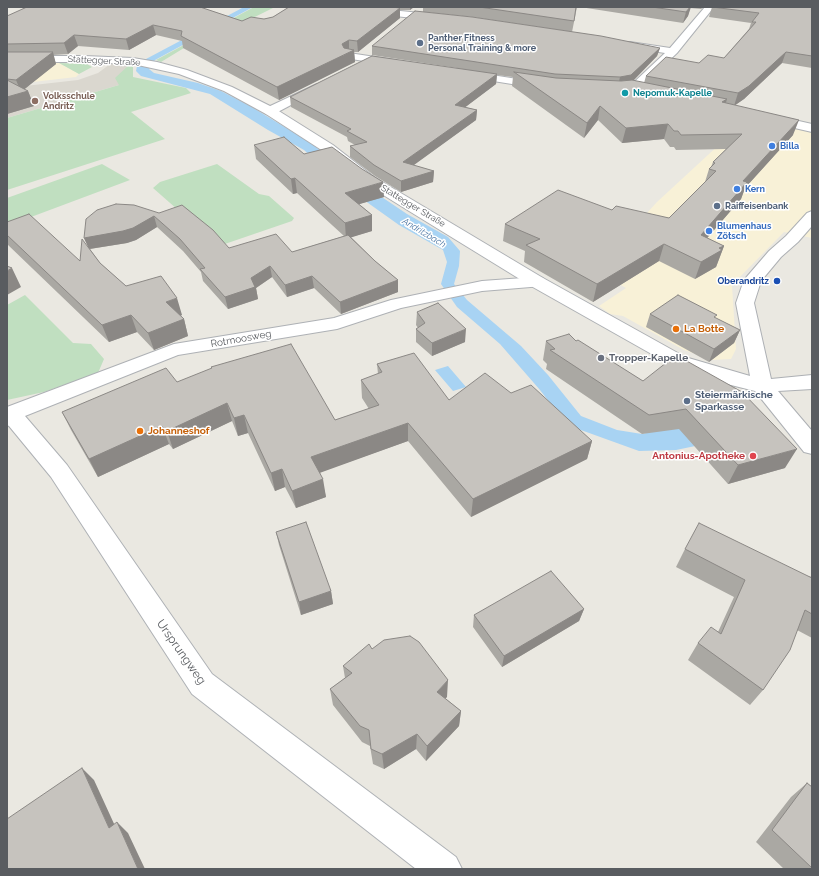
<!DOCTYPE html>
<meta charset="utf-8">
<style>
body{margin:0}
#map{position:relative;width:819px;height:876px;overflow:hidden;background:#eae8e1;font-family:Raleway,sans-serif}
canvas{display:block}
.frame{position:absolute;inset:0;border:8px solid #595c60;pointer-events:none}
</style>
<div id="map">
<canvas width="819" height="876"></canvas>
<div class="frame"></div>
</div>
<script>
const context = document.querySelector('canvas').getContext('2d');
context.lineJoin = 'round';
function fill(path, color) { context.fillStyle = color; context.fill(path, 'evenodd'); }
const shape = rows => new Path2D(rows.map(r => 'M' + r).join(''));
function strokePath(path, color, width, dash) { context.strokeStyle = color; context.lineWidth = width; context.lineCap = dash ? 'butt' : 'round'; context.setLineDash(dash || []); context.stroke(path); }
function drawText(font, color, halo, rows, align = 'center') {
  context.font = font + ' Raleway,sans-serif'; context.lineWidth = 3; context.setLineDash([]); context.textBaseline = 'middle'; context.strokeStyle = halo; context.fillStyle = color; for (const [text, x, y, turn = 0] of rows) {
    context.save(); context.translate(x, y); context.rotate((+turn || 0) * Math.PI / 180); context.textAlign = isNaN(turn) ? turn : align; if (halo) context.strokeText(text, 0, 0); context.fillText(text, 0, 0); context.restore();
  }
}
fill(shape([
 [58,62,79,74,76,77,7,85,7,63],
 [748,118,812,132,812,238,784,232,732,285,736,349,731,359,713,360,684,350,623,316,610,314,599,306,626,288,597,272,612,251,657,202]
]), '#f8f1d7');
fill(shape([
 [113,62,133,64,129,65,119,85,7,118,7,88,78,80,98,73]
]), '#dad7cf');
fill(shape([
 [254,7,275,7,198,45,184,48,161,62,156,60],
 [59,63,87,64,92,67,79,74],
 [133,64,133,77,186,88,191,93,131,112,165,139,7,190,7,118,119,85,115,78,129,65],
 [102,164,130,180,7,226,7,198],
 [217,164,259,194,269,196,294,218,292,221,219,246,153,188,160,182],
 [25,295,73,343,91,344,104,359,98,373,44,392,7,400,7,305]
]), '#c0dfc0');
fill(shape([
 [244,7,253,7,155,60,149,69,154,73,198,83,221,91,250,106,311,143,355,179,407,214,448,237,460,251,459,266,454,284,467,300,521,346,548,375,581,416,617,430,642,434,689,424,763,432,676,450,639,451,567,425,540,390,500,344,457,307,441,284,447,262,443,250,399,225,340,183,304,150,268,130,210,94,141,76,136,71,137,66,146,59],
 [448,366,466,387,453,391,435,370]
]), '#a8d3f3');
fill(shape([
 [812,393,812,422,768,432,740,407]
]), '#eae8e1');
const street = shape([
 [705,7,714,7,677,53,638,90,629,93,625,92,623,90,625,88,630,86,665,53,626,47,625,45,626,43,630,42,670,48,705,7],
 [371,8,440,15,445,18,440,21,368,13,367,11,368,9,371,8],
 [349,53,395,60,400,63,395,66,345,58,344,56,349,53],
 [466,71,543,83,549,86,543,89,462,76,461,74,462,72,466,71],
 [317,84,323,87,321,89,274,114,270,115,266,114,264,111,266,108,317,84],
 [768,114,812,124,812,132,764,121,762,118,764,115,768,114],
 [537,277,543,278,546,282,543,286,482,291,401,308,337,329,178,355,25,416,67,465,212,674,456,857,462,869,416,869,192,694,51,477,9,426,7,425,7,407,174,344,334,318,391,300,482,281,537,277]
]);
const secondary = shape([
 [7,56,84,56,133,58,157,62,187,70,232,87,274,108,333,145,374,177,543,278,685,357,750,376,736,303,744,280,769,251,786,236,807,213,812,211,812,226,798,242,781,257,761,281,754,303,771,379,812,375,812,389,778,391,812,431,812,454,804,452,755,391,719,382,671,365,531,286,409,211,364,183,323,151,266,114,224,91,179,74,133,64,84,62,7,62,7,56]
]);
strokePath(street, '#aeb1b5', 2);
strokePath(secondary, '#adb0b4', 2);
fill(street, '#fff');
fill(secondary, '#fff');
fill(shape([
 [20,7,200,7,242,21,264,19,273,17,289,7,414,7,410,10,400,10,400,18,358,52,354,52,355,62,279,100,183,48,182,41,156,35,129,50,78,46,68,54,53,55,56,64,24,89,28,91,34,106,7,114,7,16,24,9],
 [423,7,577,7,572,32,472,17,423,12],
 [580,7,704,7,701,9,690,8,688,16,683,23],
 [712,7,812,7,812,68,782,63,744,99,735,105,793,135,745,188,741,199,707,238,724,246,716,267,695,279,659,261,593,302,524,262,525,251,503,241,505,224,612,210,669,218,705,182,709,169,711,167,713,162,726,149,676,150,674,147,670,147,664,139,622,143,598,120,584,138,512,86,513,77,497,75,496,84,465,107,477,110,476,120,413,165,434,171,433,182,401,192,375,176,350,157,350,146,355,145,348,141,347,137,291,107,290,97,457,68,372,55,372,46,660,48,657,56,633,81,644,83,646,76,699,63,724,58,749,29,751,23,709,17],
 [254,145,304,154,384,197,359,204,372,215,372,231,351,237,375,261,398,280,398,292,341,314,314,288,287,297,272,277,256,288,258,299,228,309,203,281,201,272,183,251,157,227,136,240,127,243,90,249,100,263,126,286,182,315,180,316,184,319,188,336,154,350,137,332,109,342,7,244,7,222,80,261,88,246,84,238,134,205,229,248,292,252,344,236,297,193,293,194,256,159],
 [417,312,465,342,432,356,416,342,416,329,418,328,416,325],
 [650,314,740,330,734,343,709,362,646,327],
 [546,341,576,341,643,381,785,468,728,484,679,429,642,434,546,369,547,364,543,360],
 [377,364,449,400,511,393,592,441,587,459,471,517,408,441,320,472,326,497,296,508,285,487,275,491,248,433,238,436,232,421,173,449,169,444,98,477,71,430,62,412,177,382,335,420,369,409,362,398,361,380,378,374],
 [276,532,331,591,333,604,301,615,279,545],
 [685,549,812,577,812,638,797,630,763,690,750,705,688,660,698,643,718,632,734,597,676,567],
 [584,609,579,621,502,667,473,627,474,615],
 [372,649,447,697,445,698,461,711,459,726,426,761,416,749,384,769,373,764,370,746,362,742,333,705,330,689,345,678,343,666],
 [807,783,812,787,812,869,784,869,756,842,791,797]
]), '#aaa8a3');
fill(shape([
 [410,7,414,7,410,10],
 [690,7,691,7,688,16,683,23,686,12],
 [400,8,400,18,358,52,357,41],
 [153,25,156,35,129,50,126,39],
 [74,35,78,46,68,54,64,43],
 [349,40,349,52,343,56,342,44],
 [660,48,657,56,629,85,618,86,620,77],
 [354,50,355,62,279,100,277,87],
 [53,52,56,64,21,92,16,80],
 [786,52,782,63,744,99,734,106,738,93],
 [497,74,496,84,455,115,455,105],
 [28,91,34,106,7,114,7,97],
 [727,99,723,113,722,102],
 [600,106,598,120,584,138,587,123],
 [477,110,476,120,403,173,403,162],
 [799,120,793,135,745,188,741,199,695,252,701,235,743,181],
 [668,124,664,139,622,143,626,128],
 [434,171,433,182,401,192,401,181],
 [295,178,297,193,293,194,291,179],
 [383,182,384,197,346,208,345,193],
 [372,215,372,231,346,239,345,223],
 [154,216,157,227,136,240,127,243,89,249,84,238],
 [664,244,659,261,593,302,597,284],
 [724,246,716,267,695,279,701,262,719,248],
 [270,266,272,277,256,288,258,299,228,309,225,297,251,278],
 [12,268,21,287,7,295,7,271],
 [312,276,314,288,287,297,285,285],
 [398,280,398,292,341,314,340,302],
 [177,298,182,315,171,319,166,302],
 [131,315,137,332,109,342,102,325],
 [184,319,188,336,154,350,148,333],
 [466,329,465,342,432,356,432,343],
 [740,330,734,343,709,362,714,349],
 [227,403,232,421,173,449,167,431],
 [244,415,248,433,238,436,234,418],
 [408,423,408,441,314,475,311,457],
 [162,426,169,444,98,477,89,459],
 [592,441,587,459,471,517,473,499],
 [797,449,785,468,728,484,738,465],
 [282,469,285,487,275,491,271,473],
 [323,479,326,497,296,508,292,491],
 [331,591,333,604,301,615,299,602],
 [584,609,579,621,502,667,504,656],
 [448,680,447,697,436,708,437,692],
 [461,711,459,726,426,761,427,746],
 [417,734,416,749,384,769,382,754],
 [82,768,94,780,121,839,109,828],
 [117,822,128,833,145,869,138,869]
]), '#8b8885');
const building = shape([
 [27,7,200,7,242,21,251,17,264,19,273,17,289,7,392,7,400,8,357,41,349,40,342,44,344,48,354,50,277,87,181,36,182,31,153,25,126,39,74,35,64,43,7,44,7,16,27,7],
 [479,7,576,7,574,21,479,7],
 [652,7,690,7,686,12,652,7],
 [712,7,812,7,812,56,786,52,749,86,738,93,646,76,666,57,699,63,708,55,724,58,756,22,752,22,759,13,712,7],
 [415,11,472,17,601,36,660,48,631,75,620,77,555,74,372,46,415,11],
 [7,52,53,52,16,80,7,79,7,52],
 [372,56,497,74,455,105,477,110,403,162,434,171,401,181,374,165,350,146,367,142,347,131,351,129,290,97,372,56],
 [514,72,556,78,621,81,632,80,727,99,722,102,799,120,743,181,747,182,701,235,724,246,719,248,722,250,701,262,664,244,597,284,526,245,540,239,505,224,558,190,612,210,616,206,669,218,716,171,709,169,715,163,713,162,742,134,681,135,678,131,674,131,668,124,626,128,600,106,587,123,514,72],
 [7,80,28,91,7,97,7,80],
 [284,137,304,154,332,147,362,169,383,182,345,193,372,215,345,223,295,178,291,179,254,145,284,137],
 [116,204,134,205,159,213,182,205,213,230,229,248,276,234,292,252,348,235,375,261,398,280,340,302,312,276,285,285,270,266,251,278,255,287,225,297,200,269,205,268,180,239,154,216,133,228,123,231,84,238,86,219,97,210,116,204],
 [29,214,80,261,82,239,100,263,126,286,161,276,177,298,166,302,184,319,148,333,131,315,102,325,7,235,7,222,29,214],
 [7,266,12,268,7,271,7,266],
 [678,295,717,315,714,317,740,330,714,349,650,314,678,295],
 [438,303,466,329,432,343,416,329,425,323,417,312,438,303],
 [569,334,576,341,578,340,643,381,676,355,742,392,797,449,738,465,686,409,649,415,550,350,555,349,546,341,569,334],
 [291,344,335,420,379,405,361,380,382,372,377,364,414,353,449,400,485,373,511,393,531,385,592,441,473,499,408,423,311,457,323,479,292,491,282,469,271,473,244,415,234,418,227,403,167,431,162,426,89,459,62,412,166,368,177,382,212,368,211,367,291,344],
 [306,522,331,591,299,602,276,532,306,522],
 [699,523,812,578,812,614,805,610,790,650,763,690,698,643,711,627,721,634,745,580,685,549,699,523],
 [551,571,584,609,504,656,474,615,551,571],
 [410,636,419,642,448,680,437,692,461,711,427,746,417,734,382,754,371,749,369,730,360,726,330,689,352,673,343,666,369,644,372,649,384,640,410,636],
 [82,768,109,828,117,822,138,869,7,869,7,819,82,768],
 [807,783,812,787,812,868,772,830,807,783]
]);
fill(building, '#c6c3be');
strokePath(building, '#8b8885', 1);
for (const [x, y, r, color] of [
 [420,43,4,"#5c6f8a"],
 [625,93,4,"#0f9aa8"],
 [35,101,4,"#8d6e63"],
 [772,146,4,"#3f7fe0"],
 [737,189,4,"#3f7fe0"],
 [717,206,4,"#5c6f8a"],
 [709,231,4,"#3f7fe0"],
 [777,281,4,"#1a4fb4"],
 [676,329,4,"#e8710a"],
 [601,358,4,"#6b7280"],
 [687,401,4,"#5c6f8a"],
 [140,431,4,"#e8710a"],
 [753,456,4,"#e0444e"]
]) { const dot = new Path2D(); dot.arc(x, y, r, 0, 2 * Math.PI); context.fillStyle = color; context.fill(dot); strokePath(dot, '#fff', 1.5); }
drawText('bold 9px', '#4e5e75', '#fff', [
 ["Panther Fitness",428,38],
 ["Personal Training & more",428,48],
 ["Raiffeisenbank",725,206]
], 'left');
drawText('9px', '#595c60', '#fff', [
 ["Stattegger Straße",104,61,3],
 ["Stattegger Straße",413,206,31]
]);
drawText('bold 9px', '#0d838f', '#fff', [
 ["Nepomuk-Kapelle",633,93]
], 'left');
drawText('bold 9px', '#785e54', '#fff', [
 ["Volksschule",43,96],
 ["Andritz",43,106]
], 'left');
drawText('bold 9px', '#366cbe', '#fff', [
 ["Billa",780,146],
 ["Kern",745,189],
 ["Blumenhaus",717,226],
 ["Zötsch",717,236]
], 'left');
drawText('italic 9px', '#4974a2', '#fff', [
 ["Andritzbach",424,233,31]
]);
drawText('bold 9px', '#164399', '#fff', [
 ["Oberandritz",769,281]
], 'right');
drawText('bold 10px', '#c56008', '#fff', [
 ["La Botte",684,329],
 ["Johanneshof",148,431]
], 'left');
drawText('10px', '#595c60', '#fff', [
 ["Rotmoosweg",241,339,-10]
]);
drawText('bold 10px', '#5b616d', '#fff', [
 ["Tropper-Kapelle",609,358]
], 'left');
drawText('bold 10px', '#4e5e75', '#fff', [
 ["Steiermärkische",695,395],
 ["Sparkasse",695,407]
], 'left');
drawText('bold 10px', '#be3a42', '#fff', [
 ["Antonius-Apotheke",745,456]
], 'right');
drawText('12px', '#595c60', '#fff', [
 ["Ursprungweg",181,652,55]
]);
</script>
